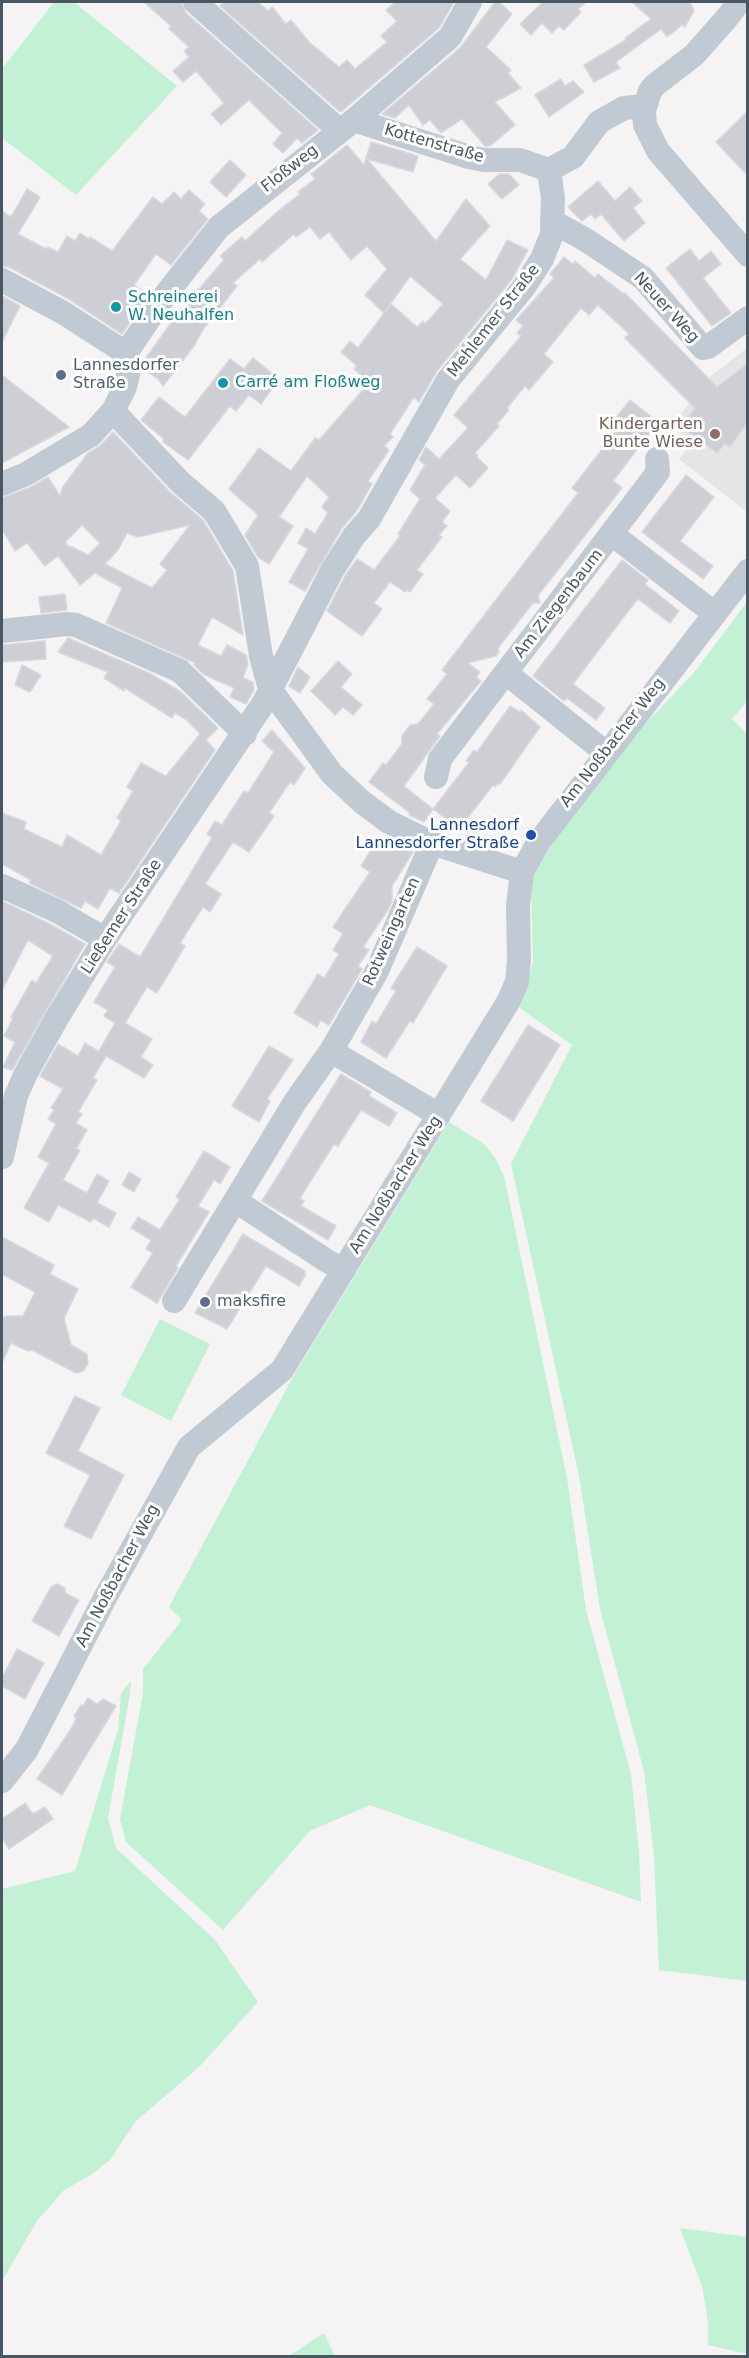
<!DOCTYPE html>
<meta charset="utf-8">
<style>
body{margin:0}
#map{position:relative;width:749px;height:2358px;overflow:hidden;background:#f5f3f3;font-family:"DejaVu Sans",sans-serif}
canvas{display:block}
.frame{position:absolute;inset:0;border:3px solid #4a5661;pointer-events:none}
</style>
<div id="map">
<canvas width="749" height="2358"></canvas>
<div class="frame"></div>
</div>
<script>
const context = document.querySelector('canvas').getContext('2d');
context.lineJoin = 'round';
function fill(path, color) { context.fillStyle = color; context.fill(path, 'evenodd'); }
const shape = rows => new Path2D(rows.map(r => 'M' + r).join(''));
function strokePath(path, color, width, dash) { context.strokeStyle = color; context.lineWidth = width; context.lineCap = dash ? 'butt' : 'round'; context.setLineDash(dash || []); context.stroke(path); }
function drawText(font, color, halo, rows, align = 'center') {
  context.font = font + ' "DejaVu Sans",sans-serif'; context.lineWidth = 6; context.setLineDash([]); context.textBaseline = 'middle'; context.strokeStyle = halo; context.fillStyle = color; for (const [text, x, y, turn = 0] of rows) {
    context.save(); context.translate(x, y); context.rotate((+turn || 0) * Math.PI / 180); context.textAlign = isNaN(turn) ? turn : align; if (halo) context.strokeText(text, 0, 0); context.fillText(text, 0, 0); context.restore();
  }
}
fill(shape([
 [747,348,747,512,679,459,692,442,672,426,707,379]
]), '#e6e4e5');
fill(shape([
 [54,2,74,2,177,86,76,195,2,138,2,69],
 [747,602,747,701,732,719,748,735,747,1981,659,1970,654,1856,644,1771,600,1609,579,1476,511,1164,572,1045,517,1006,526,987,533,962,531,884,534,868,621,749,692,675],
 [449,1122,484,1144,496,1159,504,1176,567,1478,586,1610,631,1774,639,1851,641,1902,370,1805,310,1831,223,1930,126,1842,120,1819,143,1693,143,1669,182,1620,169,1607,294,1375],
 [160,1319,210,1344,171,1421,121,1395],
 [131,1681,130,1694,108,1818,116,1848,215,1940,258,2002,199,2067,136,2121,110,2160,91,2175,64,2190,37,2221,2,2281,2,1889,75,1871,118,1730,121,1693],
 [680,2228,747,2237,747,2354,708,2345,708,2322,702,2286],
 [324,2333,335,2356,289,2356]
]), '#c3f1d5');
const building = shape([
 [144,2,181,2,186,13,318,130,302,143,297,138,283,153,273,144,282,133,249,100,221,125,211,114,224,103,196,71,183,82,173,71,189,57,184,51,189,47,169,29,171,26,144,2],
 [224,2,258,2,268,11,272,7,286,24,291,20,310,43,339,67,347,60,355,69,387,42,381,36,397,21,386,10,395,2,454,2,439,28,342,111,339,111,220,6,224,2],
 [495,2,499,2,512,14,486,47,511,70,508,73,521,88,495,102,515,125,490,146,485,146,462,119,441,133,430,120,423,125,409,105,395,118,382,114,460,48,495,2],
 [543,2,586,2,578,9,581,12,564,30,559,26,552,33,542,23,531,35,520,24,543,2],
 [632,2,690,2,694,11,685,27,682,25,667,37,661,29,616,62,620,68,594,82,584,65,626,40,625,38,651,19,632,2],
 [561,79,565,86,573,81,584,92,549,117,535,95,561,79],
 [747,112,747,175,716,142,747,112],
 [371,142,418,156,413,172,367,159,436,241,466,199,490,226,460,259,486,280,507,240,528,250,512,279,437,371,419,402,414,397,390,434,393,437,384,446,389,450,368,481,372,484,356,512,342,528,305,591,289,582,308,549,298,543,306,528,315,534,328,513,322,507,329,497,307,476,279,517,293,526,269,564,258,557,245,535,258,515,229,489,259,448,291,471,315,438,319,440,370,382,354,369,357,366,341,352,350,341,358,348,391,304,417,327,423,321,425,324,443,304,410,276,384,313,365,295,387,269,367,246,351,260,329,232,320,239,310,227,296,237,294,234,262,262,260,259,233,283,237,286,202,331,194,346,163,386,158,379,143,369,142,363,179,312,224,260,220,256,242,237,245,241,277,212,300,194,298,192,315,179,311,174,347,145,364,165,371,142],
 [230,160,246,175,226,197,210,182,230,160],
 [499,174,509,174,519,185,502,199,488,184,499,174],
 [598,181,615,201,630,187,642,201,633,208,645,223,624,241,601,214,595,219,591,214,582,221,568,207,598,181],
 [27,189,40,197,18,234,46,249,47,247,58,252,67,236,75,241,80,233,89,239,90,237,112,251,153,197,162,204,174,192,181,199,189,190,205,204,199,211,208,219,171,265,156,254,134,285,148,295,122,334,69,299,9,267,2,266,2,211,11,217,27,189],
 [690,249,699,261,711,251,721,264,703,278,731,313,712,326,666,268,690,249],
 [564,257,573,264,575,261,595,278,598,274,624,294,625,293,717,387,747,364,747,423,730,447,725,443,717,453,681,427,695,408,625,338,629,334,598,305,589,315,581,308,544,354,553,362,529,390,525,386,507,408,509,410,497,424,499,426,475,453,478,455,477,457,488,468,470,488,456,475,435,498,450,511,442,522,447,526,439,535,442,537,417,570,423,574,410,592,407,590,405,592,390,582,374,603,382,609,362,636,327,611,345,576,357,559,374,570,400,536,398,534,420,499,410,490,425,465,419,460,426,447,439,459,468,428,454,415,521,336,517,333,523,326,516,320,554,278,550,274,564,257],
 [2,296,20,306,2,342,2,296],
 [253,358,279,379,261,404,249,395,236,411,230,406,188,460,163,442,164,439,141,420,159,397,185,417,230,359,244,369,253,358],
 [2,375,69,427,2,463,2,375],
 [630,400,658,422,613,481,622,488,540,593,538,596,540,603,533,603,498,648,499,652,496,656,468,663,480,672,476,677,481,681,437,734,440,736,404,786,433,809,424,822,409,815,410,813,369,782,383,763,386,765,402,744,402,736,410,725,418,724,434,704,427,699,447,674,442,670,578,493,572,488,618,429,611,424,630,400],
 [113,432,171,493,203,520,233,571,243,635,212,617,198,645,221,656,227,645,246,655,248,664,243,678,253,682,254,690,246,704,230,697,234,688,203,674,194,665,195,663,106,623,122,588,95,573,80,585,58,556,45,566,27,543,15,551,2,529,2,498,31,487,48,477,60,496,63,487,87,454,101,445,113,432],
 [82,525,100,543,88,555,70,546,69,547,65,542,82,525],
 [190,525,160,564,167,570,152,588,105,564,118,550,127,533,138,537,190,525],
 [686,475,714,497,680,541,713,566,703,579,642,532,686,475],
 [622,560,648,580,645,584,679,611,670,623,638,599,629,610,573,684,605,708,596,720,567,698,564,701,533,676,622,560],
 [65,594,67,610,41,613,39,597,65,594],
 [68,638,151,674,181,692,218,728,206,740,215,750,119,893,110,888,98,909,85,901,81,908,29,883,31,880,2,864,2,813,26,822,24,829,62,847,67,835,101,855,121,821,117,818,133,791,127,787,141,763,166,776,200,734,187,720,175,713,172,718,125,688,124,691,104,678,108,672,58,652,68,638],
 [45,641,46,659,2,662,2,645,45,641],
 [338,661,352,674,341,687,362,705,353,715,343,707,335,715,311,691,338,661],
 [22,665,41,675,30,692,15,685,22,665],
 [298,667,310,677,300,693,289,686,298,667],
 [510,706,520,712,521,710,540,727,500,784,498,783,495,787,493,785,459,829,433,809,467,765,469,763,466,761,474,750,477,752,510,706],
 [272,730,305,768,294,785,290,782,269,813,274,816,249,852,233,842,205,884,221,894,210,912,203,907,180,943,185,946,157,993,147,987,125,1023,152,1039,141,1057,153,1065,144,1078,106,1056,93,1078,97,1080,78,1112,82,1114,76,1123,87,1130,76,1149,80,1150,63,1180,87,1193,97,1174,109,1181,97,1203,116,1213,109,1227,93,1218,91,1222,58,1205,49,1222,24,1208,49,1163,38,1157,56,1124,48,1119,54,1110,51,1108,63,1089,40,1076,58,1044,78,1056,85,1043,100,1052,99,1051,115,1023,104,1016,108,1010,94,1002,115,967,107,962,119,944,140,957,212,838,207,834,215,821,222,825,244,791,248,793,274,752,262,741,272,730],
 [378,839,398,851,401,845,413,852,392,886,392,901,388,910,363,947,369,950,358,966,362,969,329,1025,321,1020,317,1027,294,1013,318,974,324,978,339,954,333,950,343,934,333,927,370,872,361,866,378,839],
 [2,901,50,924,85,944,12,1070,3,1067,15,1042,4,1036,13,1018,11,1017,32,980,36,983,53,956,28,940,2,990,2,901],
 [417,947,447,966,413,1023,410,1021,386,1058,361,1042,372,1021,376,1024,396,991,391,988,417,947],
 [528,1025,560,1045,513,1121,481,1101,528,1025],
 [269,1046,293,1060,267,1099,270,1101,259,1122,232,1106,269,1046],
 [341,1074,371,1092,369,1096,397,1113,389,1126,361,1110,338,1146,334,1144,300,1198,304,1201,301,1206,336,1226,328,1240,262,1201,341,1074],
 [204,1151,230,1167,220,1184,214,1180,198,1206,209,1212,176,1266,178,1268,157,1303,131,1287,153,1253,146,1249,151,1240,131,1228,138,1217,160,1230,180,1199,176,1197,204,1151],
 [129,1172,141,1179,134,1192,122,1185,129,1172],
 [243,1234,305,1271,305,1276,299,1286,266,1266,227,1329,195,1313,243,1234],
 [2,1237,54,1265,50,1274,78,1289,64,1318,71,1345,87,1354,88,1364,83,1371,76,1373,32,1350,28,1351,11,1343,2,1363,2,1318,7,1316,23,1316,35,1292,2,1274,2,1237],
 [75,1396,100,1408,78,1451,124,1475,91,1539,64,1526,90,1475,46,1453,75,1396],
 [57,1584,65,1588,65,1593,79,1600,59,1636,32,1621,51,1587,57,1584],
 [17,1649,44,1663,25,1699,2,1686,2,1678,17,1649],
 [88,1698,97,1704,103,1699,116,1706,62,1795,37,1779,73,1726,76,1718,74,1716,81,1705,83,1706,88,1698],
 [25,1803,33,1814,45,1807,53,1819,9,1849,2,1837,2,1819,25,1803]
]);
fill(building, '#cdcfd5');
strokePath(building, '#d7d9de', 1.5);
strokePath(shape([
 [195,2,340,131],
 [739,2,726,19,694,55,655,85,650,91,644,111,645,125,658,151,748,255],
 [354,120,469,157,484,160,520,160,549,170],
 [552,221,586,240,643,278,703,348,708,347,748,318],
 [2,280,62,312,126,353,129,370,125,387,113,411,91,435,26,474,2,484],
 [126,353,166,294,219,227,354,120,450,37,470,2],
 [113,411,181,483,214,511,247,566,261,656,270,689,332,774,362,802,389,822,432,843,522,872],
 [613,535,715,614],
 [2,631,67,624,76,625,180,671,245,734],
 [506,673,606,753],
 [436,777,440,759,658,472,657,459],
 [2,886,57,911,105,939],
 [331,1051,439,1115],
 [2,1157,16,1096,26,1073,57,1018,105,939,263,704,333,569,354,536,369,519,448,380,524,287,542,259,552,234,553,198,549,170,573,157,599,122,624,108,645,106],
 [236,1201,327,1261,344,1270],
 [174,1301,295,1102,331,1051,377,971,432,843],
 [2,1781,27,1749,106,1596,189,1447,282,1370,508,1002,517,982,519,960,518,906,522,872,538,843,748,571]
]), '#c1cad2', 24);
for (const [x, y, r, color] of [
 [116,307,6,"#0f9aa8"],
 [61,375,6,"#5c6f8a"],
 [223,383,6,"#0f9aa8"],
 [715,434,6,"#8d6e63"],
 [531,835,6,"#1a4fb4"],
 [205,1302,6,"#5c6f8a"]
]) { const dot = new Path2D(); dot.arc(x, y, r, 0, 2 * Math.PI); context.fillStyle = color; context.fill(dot); strokePath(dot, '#fff', 2); }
drawText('16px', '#4a5661', '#fff', [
 ["Kottenstraße",434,144,16],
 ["Floßweg",290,169,-38],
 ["Neuer Weg",666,308,48],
 ["Mehlemer Straße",494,321,-52],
 ["Am Ziegenbaum",559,604,-52],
 ["Am Noßbacher Weg",613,743,-52],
 ["Ließemer Straße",122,917,-57],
 ["Rotweingarten",392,932,-66],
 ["Am Noßbacher Weg",396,1185,-58],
 ["Am Noßbacher Weg",118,1576,-62]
]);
drawText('16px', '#0d838f', '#fff', [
 ["Schreinerei",128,298],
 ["W. Neuhalfen",128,316],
 ["Carré am Floßweg",235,383]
], 'left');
drawText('16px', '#4e5e75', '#fff', [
 ["Lannesdorfer",73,366],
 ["Straße",73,384],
 ["maksfire",217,1302]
], 'left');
drawText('16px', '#785e54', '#fff', [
 ["Kindergarten",703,425],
 ["Bunte Wiese",703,443]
], 'right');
drawText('16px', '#164399', '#fff', [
 ["Lannesdorf",519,826],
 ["Lannesdorfer Straße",519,844]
], 'right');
</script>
